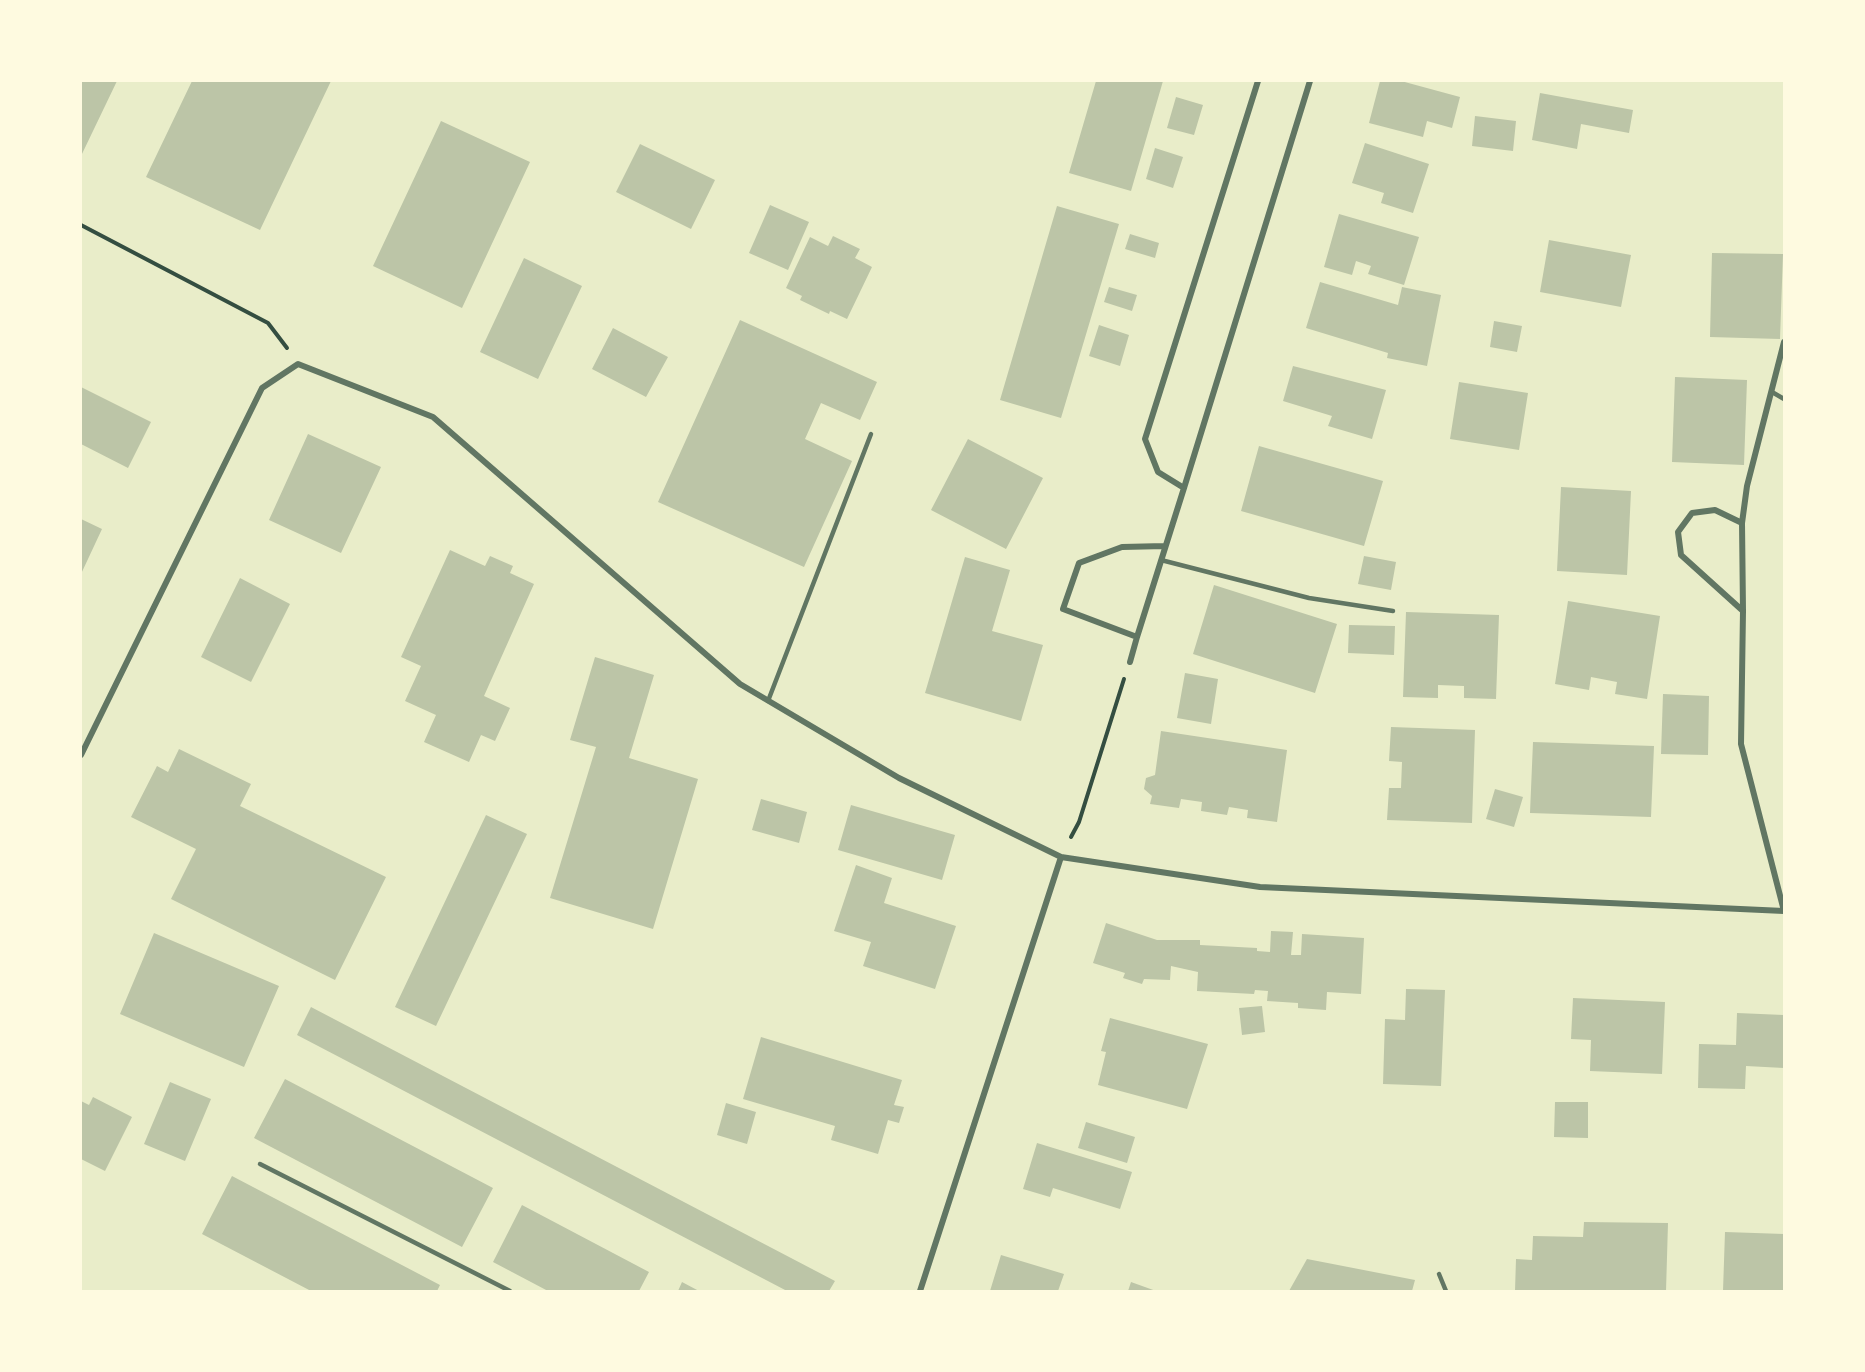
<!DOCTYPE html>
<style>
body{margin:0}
#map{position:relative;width:1865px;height:1372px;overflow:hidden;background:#e9edc9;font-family:Signika,sans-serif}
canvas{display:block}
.frame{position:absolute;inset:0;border:82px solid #fefae0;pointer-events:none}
</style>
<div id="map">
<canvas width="1865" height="1372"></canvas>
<div class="frame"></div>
</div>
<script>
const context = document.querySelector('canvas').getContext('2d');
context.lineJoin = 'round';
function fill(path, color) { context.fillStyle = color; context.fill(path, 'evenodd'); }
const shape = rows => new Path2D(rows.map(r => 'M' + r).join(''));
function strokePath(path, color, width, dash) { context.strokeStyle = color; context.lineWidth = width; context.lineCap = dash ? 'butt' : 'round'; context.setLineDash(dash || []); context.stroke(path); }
fill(shape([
 [81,81,117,81,81,156],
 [192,81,331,81,260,230,146,177],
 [1096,81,1163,81,1131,191,1069,173],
 [1380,81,1401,81,1460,97,1452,128,1427,121,1423,137,1369,123],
 [1540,93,1633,110,1629,133,1581,124,1577,149,1532,140],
 [1176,97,1203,105,1194,135,1167,128],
 [1475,116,1516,121,1513,151,1472,146],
 [441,121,530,162,462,308,373,266],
 [1365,143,1429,164,1413,213,1381,203,1384,193,1352,183],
 [640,144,715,180,691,229,616,192],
 [1155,148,1183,157,1173,188,1146,179],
 [770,205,809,222,788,270,749,253],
 [1057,206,1119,224,1061,418,1000,400],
 [1339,214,1419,237,1404,285,1368,274,1371,266,1356,261,1352,275,1324,267],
 [1130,234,1159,243,1155,258,1125,249],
 [833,236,860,249,855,258,872,267,847,319,830,311,829,314,800,300,802,296,786,288,810,237,828,246],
 [1549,240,1631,255,1621,307,1540,292],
 [1712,253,1783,254,1780,339,1710,337],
 [524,258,582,286,538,379,480,352],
 [1320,282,1398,305,1402,287,1441,295,1427,366,1387,358,1388,353,1306,328],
 [1109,287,1137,295,1132,311,1104,302],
 [740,320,877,382,860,420,821,403,805,439,852,461,804,567,658,502],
 [1494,321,1522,326,1517,352,1490,347],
 [1099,325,1129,335,1120,366,1089,356],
 [613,328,668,357,646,397,592,369],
 [1293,366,1386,390,1372,439,1328,426,1332,416,1283,401],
 [1675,377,1747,380,1744,465,1672,462],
 [1459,382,1528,393,1519,450,1450,439],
 [81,387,151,422,128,468,81,444],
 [308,434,381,467,341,553,269,520],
 [968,439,1043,478,1006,549,931,510],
 [1259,446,1383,481,1364,546,1241,511],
 [1561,487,1631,491,1627,575,1557,571],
 [81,519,102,529,81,574],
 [450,550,485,566,490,556,513,566,510,573,534,584,484,696,510,708,495,741,481,735,469,762,424,742,436,715,405,701,421,666,401,657],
 [1364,556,1396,562,1391,590,1358,584],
 [965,557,1010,570,992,631,1043,645,1021,721,925,693],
 [240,578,290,604,251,682,201,657],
 [1214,585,1337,624,1315,693,1193,654],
 [1568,601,1660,616,1647,699,1615,694,1617,682,1591,677,1589,690,1555,684],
 [1406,612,1499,615,1496,699,1464,698,1464,686,1438,685,1438,698,1403,697],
 [1349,625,1395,626,1394,655,1348,653],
 [595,657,654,675,629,758,698,779,653,929,550,898,596,747,570,740],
 [1185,673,1218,679,1211,724,1177,718],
 [1663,694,1709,696,1708,755,1661,754],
 [1391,727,1475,730,1472,823,1387,820,1389,788,1401,788,1402,762,1389,761],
 [1161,731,1287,750,1277,822,1247,818,1248,810,1229,807,1227,815,1201,811,1202,802,1181,799,1179,808,1150,804,1152,796,1144,789,1146,778,1155,775],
 [1533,742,1654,746,1651,817,1530,813],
 [179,749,251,784,240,806,386,877,335,980,171,899,196,849,131,817,157,766,168,772],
 [1495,789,1523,797,1514,827,1486,819],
 [761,799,807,812,799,843,752,830],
 [851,805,955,835,942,880,838,850],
 [486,815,527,834,436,1026,395,1007],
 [856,865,892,878,884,903,956,926,935,989,863,966,871,942,834,931],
 [1106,923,1157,940,1200,940,1200,945,1257,948,1257,951,1270,952,1271,931,1293,932,1291,955,1301,955,1302,934,1364,938,1361,994,1327,992,1326,1010,1298,1008,1298,1003,1267,1001,1268,991,1255,990,1254,994,1197,991,1198,972,1171,966,1170,980,1144,979,1142,984,1123,978,1125,973,1093,963],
 [154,933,279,986,244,1067,120,1014],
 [1406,989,1445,990,1441,1086,1383,1084,1385,1019,1405,1020],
 [1573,998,1665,1002,1662,1074,1590,1071,1591,1040,1571,1039],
 [1262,1006,1265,1032,1242,1035,1239,1008],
 [311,1007,835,1281,829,1291,787,1291,297,1035],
 [1737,1013,1784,1015,1784,1068,1746,1066,1745,1089,1698,1088,1699,1044,1736,1045],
 [1110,1018,1208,1044,1187,1109,1098,1085,1106,1052,1101,1051],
 [761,1037,902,1080,894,1105,904,1107,899,1123,888,1120,878,1154,831,1140,835,1126,743,1099],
 [285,1079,493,1188,462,1247,254,1138],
 [170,1082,211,1099,185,1161,144,1144],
 [93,1097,132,1117,105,1171,81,1159,81,1101,89,1105],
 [1555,1102,1588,1102,1588,1138,1554,1137],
 [726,1103,756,1112,747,1144,717,1135],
 [1086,1122,1135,1137,1127,1163,1078,1148],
 [1037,1143,1132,1172,1120,1209,1053,1188,1050,1197,1023,1189],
 [232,1176,440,1285,437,1291,311,1291,202,1234],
 [522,1205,649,1272,639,1291,548,1291,493,1262],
 [1584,1222,1668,1223,1666,1291,1515,1291,1516,1259,1532,1260,1533,1236,1583,1237],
 [1725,1232,1784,1234,1784,1291,1723,1291],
 [1001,1255,1064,1274,1058,1291,990,1291],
 [1307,1259,1415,1280,1412,1291,1289,1291],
 [682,1282,699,1291,678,1291],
 [1131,1282,1156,1291,1128,1291]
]), '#bcc5a7');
strokePath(shape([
 [81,225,268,323,287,348],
 [1071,837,1079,822,1124,679]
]), '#344e41', 4);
strokePath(shape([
 [1772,392,1784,399],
 [1161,560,1309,598,1393,611],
 [768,701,871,434],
 [260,1164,510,1291],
 [1439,1274,1446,1291]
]), '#617663', 4.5);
strokePath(shape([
 [1184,488,1158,472,1145,439,1258,81],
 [1742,523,1715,510,1692,513,1678,532,1681,555,1743,611,1742,523,1747,486,1784,342],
 [1165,546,1122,547,1079,563,1063,609,1137,637,1184,488,1310,81],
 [1743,611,1741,744,1784,911],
 [1130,662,1137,637],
 [81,755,262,388,298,364,433,417,740,684,899,778,1061,857,1260,887,1784,911],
 [920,1291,1061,857]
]), '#617663', 6);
</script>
